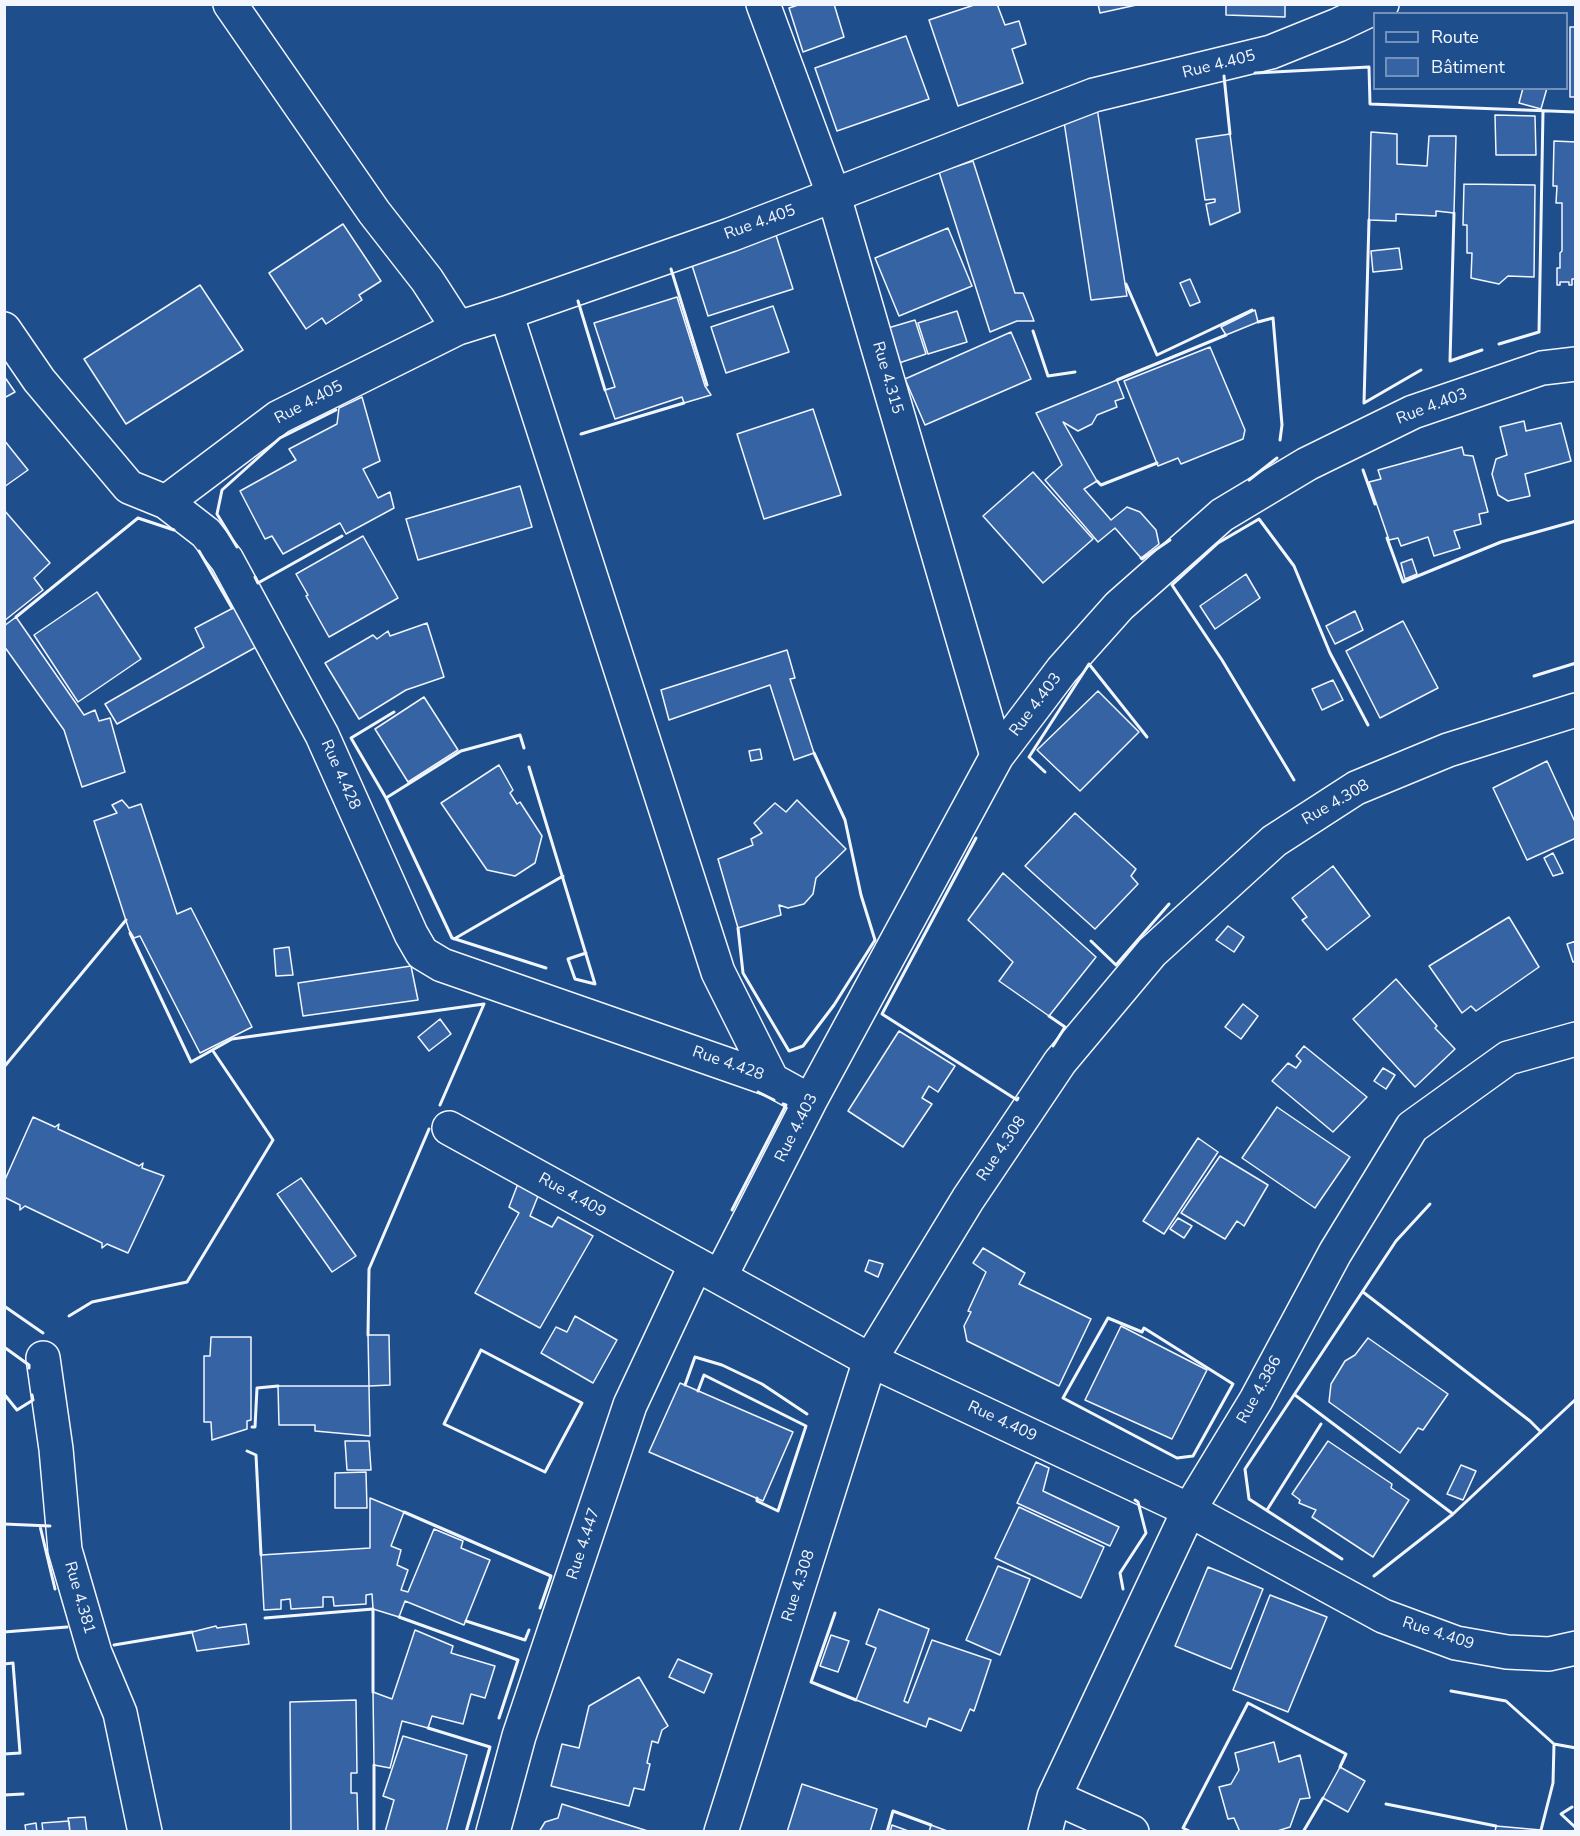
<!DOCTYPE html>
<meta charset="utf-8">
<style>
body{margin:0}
#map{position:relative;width:1580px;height:1836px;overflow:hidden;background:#1f4e8c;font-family:"Nunito Sans",sans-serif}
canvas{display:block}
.frame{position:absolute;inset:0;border:6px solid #f2f6ff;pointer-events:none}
.legend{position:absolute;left:1373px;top:12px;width:195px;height:78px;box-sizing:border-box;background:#1f4e8c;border:2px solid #7391ba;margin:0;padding:8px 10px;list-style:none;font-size:18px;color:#f2f6ff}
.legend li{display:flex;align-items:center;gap:12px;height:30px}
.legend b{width:30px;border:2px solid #7391ba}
</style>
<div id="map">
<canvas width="1580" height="1836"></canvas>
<div class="frame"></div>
<ul class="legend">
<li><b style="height:8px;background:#1f4e8c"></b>Route</li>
<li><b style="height:16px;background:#3563a3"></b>Bâtiment</li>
</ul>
</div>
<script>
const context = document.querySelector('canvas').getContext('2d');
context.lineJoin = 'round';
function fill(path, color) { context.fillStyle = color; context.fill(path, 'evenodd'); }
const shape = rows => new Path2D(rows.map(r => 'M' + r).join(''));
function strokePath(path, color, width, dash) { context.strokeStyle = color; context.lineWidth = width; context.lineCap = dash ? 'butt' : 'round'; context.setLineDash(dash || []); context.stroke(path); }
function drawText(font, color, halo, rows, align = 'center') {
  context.font = font + ' "Nunito Sans",sans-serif'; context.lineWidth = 4.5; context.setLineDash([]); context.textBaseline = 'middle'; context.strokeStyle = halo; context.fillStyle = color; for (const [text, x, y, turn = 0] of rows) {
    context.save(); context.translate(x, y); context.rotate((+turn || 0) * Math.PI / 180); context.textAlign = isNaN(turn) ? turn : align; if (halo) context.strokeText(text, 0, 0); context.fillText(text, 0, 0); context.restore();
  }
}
const building = shape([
 [801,4,834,4,844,37,803,52,789,8,801,4],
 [977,4,997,4,1005,25,1019,21,1026,44,1012,49,1023,83,958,106,929,20,977,4],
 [1098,4,1141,4,1100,13,1098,4],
 [1226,4,1285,4,1285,17,1226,15,1226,4],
 [1570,27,1576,27,1576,97,1570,97,1570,27],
 [906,36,929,99,837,131,815,68,906,36],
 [1523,88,1547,88,1541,109,1519,103,1523,88],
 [1097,108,1127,296,1091,300,1063,115,1097,108],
 [1495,115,1535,116,1536,155,1496,155,1495,115],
 [1371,132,1397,134,1397,164,1427,166,1429,136,1456,136,1454,213,1436,211,1436,216,1396,214,1396,221,1369,220,1371,132],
 [1230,134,1240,212,1210,225,1206,204,1215,202,1215,199,1205,200,1196,139,1230,134],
 [1554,141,1576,142,1576,279,1572,279,1572,285,1569,285,1569,282,1560,282,1560,285,1557,285,1557,268,1560,268,1560,253,1562,251,1562,203,1556,203,1557,186,1553,186,1554,141],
 [973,161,1015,293,1023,293,1034,321,1017,321,990,332,939,172,973,161],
 [1464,184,1535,185,1534,277,1508,276,1499,284,1471,278,1472,253,1467,253,1467,225,1463,225,1464,184],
 [343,224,381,281,359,295,362,300,326,324,322,318,306,329,269,273,343,224],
 [948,228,972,286,899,316,875,258,948,228],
 [775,232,793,289,708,316,690,259,775,232],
 [1399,248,1402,269,1373,272,1371,251,1399,248],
 [1190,279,1200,302,1190,306,1180,283,1190,279],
 [200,285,243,350,126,424,84,359,200,285],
 [677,297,705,386,711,395,684,403,682,397,615,419,605,390,615,387,594,323,677,297],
 [773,306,789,352,726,373,711,327,773,306],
 [1255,310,1258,322,1226,335,1221,327,1255,310],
 [957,311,967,342,928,354,918,323,957,311],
 [915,320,926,354,899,363,888,328,915,320],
 [1011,332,1031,379,925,425,905,379,1011,332],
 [1210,347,1245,430,1243,439,1181,464,1178,458,1158,466,1124,381,1210,347],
 [4,376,15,392,4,398,4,376],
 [1117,380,1124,398,1115,401,1117,407,1097,415,1092,424,1078,431,1063,422,1097,481,1084,489,1111,520,1127,507,1140,512,1156,530,1159,544,1141,558,1115,528,1098,542,1045,480,1062,465,1036,413,1117,380],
 [362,397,380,461,363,469,378,498,390,492,394,508,346,534,340,523,283,554,272,536,265,539,240,491,296,460,289,449,337,424,339,408,362,397],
 [813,409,841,495,764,519,737,434,813,409],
 [1524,421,1526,431,1561,423,1571,461,1525,474,1530,496,1508,501,1498,495,1492,474,1496,459,1507,455,1500,427,1524,421],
 [4,440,28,470,4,487,4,440],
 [1462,447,1464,455,1473,456,1488,512,1479,514,1481,524,1454,531,1460,548,1434,556,1428,537,1401,546,1398,538,1389,540,1369,482,1381,479,1378,470,1462,447],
 [1033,472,1093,539,1043,583,983,516,1033,472],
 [520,486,532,527,418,560,406,519,520,486],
 [4,510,50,563,34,578,43,590,4,621,4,510],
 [363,536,398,598,329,637,306,596,308,595,296,574,363,536],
 [1412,559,1417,574,1405,579,1401,563,1412,559],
 [1246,574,1260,598,1215,629,1200,606,1246,574],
 [97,592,141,659,78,702,34,635,97,592],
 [235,607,258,646,117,724,105,704,204,647,195,628,235,607],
 [1355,611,1363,630,1335,644,1326,626,1355,611],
 [16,617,84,715,95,710,99,721,110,718,125,772,82,787,64,730,4,646,4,626,16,617],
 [1403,621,1438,688,1380,718,1346,651,1403,621],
 [427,623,444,677,406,690,359,719,325,663,373,635,377,639,388,631,390,636,427,623],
 [787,650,795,678,790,679,814,753,794,760,770,685,669,720,661,690,787,650],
 [1333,680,1343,700,1322,710,1312,689,1333,680],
 [1098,691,1139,732,1080,791,1037,750,1098,691],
 [424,697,458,750,408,782,375,729,424,697],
 [760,749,762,759,751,761,749,751,760,749],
 [1547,761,1576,824,1576,838,1527,860,1493,788,1547,761],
 [499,765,513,790,510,793,517,804,520,802,542,836,535,863,515,876,487,870,441,803,499,765],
 [122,800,129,808,141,804,177,914,191,908,252,1027,200,1053,140,936,134,938,129,930,94,821,117,813,112,805,122,800],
 [797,800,846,849,816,878,813,894,804,904,788,908,779,905,781,915,738,928,718,859,753,845,751,839,762,833,754,823,775,803,786,812,797,800],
 [1075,813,1136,869,1131,876,1138,884,1095,929,1025,866,1075,813],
 [1553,853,1563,873,1553,876,1544,858,1553,853],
 [1333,866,1370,916,1327,950,1302,920,1307,917,1292,898,1333,866],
 [1003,873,1096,957,1049,1016,999,981,1013,962,968,920,1003,873],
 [1509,917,1539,967,1476,1011,1471,1006,1462,1013,1429,966,1509,917],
 [1228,926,1244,937,1234,952,1216,940,1228,926],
 [1576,941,1576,961,1573,962,1567,944,1576,941],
 [289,947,293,975,276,976,274,949,289,947],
 [411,966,418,1000,303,1016,298,983,411,966],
 [1396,979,1437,1026,1435,1028,1455,1049,1415,1087,1353,1019,1396,979],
 [1243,1004,1258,1016,1241,1039,1225,1027,1243,1004],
 [440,1019,451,1034,429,1051,418,1037,440,1019],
 [899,1031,955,1066,938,1092,929,1086,922,1098,932,1104,903,1147,848,1111,899,1031],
 [1304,1046,1367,1097,1333,1132,1272,1081,1288,1063,1296,1068,1301,1061,1296,1056,1304,1046],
 [1383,1068,1395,1075,1386,1089,1374,1081,1383,1068],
 [1277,1107,1350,1157,1315,1208,1242,1158,1277,1107],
 [33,1117,55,1127,59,1124,58,1129,139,1166,143,1163,142,1168,164,1176,128,1253,107,1244,102,1248,102,1243,25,1206,20,1210,20,1205,4,1197,4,1182,33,1117],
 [1198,1138,1218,1152,1164,1234,1143,1221,1198,1138],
 [1220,1156,1268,1185,1244,1226,1237,1221,1225,1239,1181,1213,1220,1156],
 [301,1178,356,1256,332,1272,277,1194,301,1178],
 [519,1181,540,1191,530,1216,552,1227,558,1217,593,1236,540,1328,475,1293,519,1213,509,1207,519,1181],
 [1178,1218,1192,1226,1184,1238,1170,1229,1178,1218],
 [983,1248,1025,1273,1019,1284,1091,1319,1059,1386,967,1341,964,1326,971,1312,968,1311,986,1272,973,1263,983,1248],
 [869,1260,883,1264,878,1277,865,1271,869,1260],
 [575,1316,617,1340,593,1383,541,1353,556,1327,567,1332,575,1316],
 [1121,1326,1207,1370,1172,1439,1085,1400,1121,1326],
 [368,1335,389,1335,390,1385,369,1386,368,1335],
 [211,1337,251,1337,251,1420,247,1421,247,1429,212,1440,211,1422,204,1422,204,1356,210,1356,211,1337],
 [1368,1338,1448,1394,1423,1430,1418,1428,1400,1453,1329,1402,1331,1384,1345,1361,1355,1355,1368,1338],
 [680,1383,793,1432,763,1501,649,1452,680,1383],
 [278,1386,369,1386,370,1436,315,1431,315,1425,279,1425,278,1386],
 [345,1441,369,1441,371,1470,347,1470,345,1441],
 [1328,1441,1392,1484,1391,1488,1409,1500,1373,1557,1312,1517,1316,1510,1299,1503,1300,1500,1292,1494,1328,1441],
 [1036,1462,1049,1468,1043,1491,1119,1527,1110,1546,1017,1503,1036,1462],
 [1461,1465,1476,1471,1463,1500,1447,1494,1461,1465],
 [366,1472,367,1508,335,1508,335,1473,366,1472],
 [370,1498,404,1512,391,1546,401,1550,397,1565,408,1570,401,1590,408,1592,434,1529,463,1541,461,1548,490,1560,464,1625,405,1601,399,1617,373,1609,372,1594,366,1595,366,1604,334,1606,333,1597,323,1597,323,1607,291,1609,290,1599,281,1600,281,1609,264,1610,261,1555,370,1548,370,1498],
 [1019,1507,1104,1547,1081,1598,995,1558,1019,1507],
 [998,1566,1030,1579,1000,1655,966,1640,998,1566],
 [1208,1567,1263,1589,1231,1669,1175,1646,1208,1567],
 [1270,1595,1327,1617,1288,1712,1233,1690,1270,1595],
 [879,1609,929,1629,904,1701,908,1703,932,1640,991,1660,974,1711,970,1709,961,1731,929,1718,926,1727,856,1700,876,1648,866,1644,879,1609],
 [246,1624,249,1644,197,1651,192,1632,216,1626,217,1628,246,1624],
 [415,1630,453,1646,451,1653,495,1666,485,1698,471,1694,463,1724,432,1716,428,1728,402,1721,390,1768,374,1765,373,1692,392,1699,415,1630],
 [831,1635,849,1641,838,1672,820,1666,831,1635],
 [678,1659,712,1674,704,1693,669,1677,678,1659],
 [639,1677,668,1726,662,1730,658,1743,652,1741,647,1763,650,1764,644,1790,634,1788,629,1806,551,1786,562,1744,579,1748,589,1706,639,1677],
 [356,1700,357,1773,351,1773,351,1793,357,1793,358,1832,291,1832,290,1702,356,1700],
 [403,1736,467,1755,446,1832,385,1832,394,1800,383,1796,403,1736],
 [1274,1742,1279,1762,1300,1755,1310,1798,1300,1799,1290,1827,1274,1832,1240,1832,1234,1818,1228,1819,1219,1787,1231,1784,1239,1770,1235,1753,1274,1742],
 [1340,1767,1365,1781,1348,1812,1323,1798,1340,1767],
 [802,1784,877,1809,870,1832,787,1832,802,1784],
 [562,1804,651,1832,539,1832,545,1822,558,1818,562,1804],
 [85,1817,87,1832,70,1832,68,1818,85,1817],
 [69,1821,70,1832,43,1832,42,1823,69,1821],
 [36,1823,37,1832,26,1832,25,1825,36,1823],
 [892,1825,911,1832,890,1832,892,1825],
 [931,1825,950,1832,929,1832,931,1825],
 [1496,1826,1541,1830,1541,1832,1495,1832,1496,1826]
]);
fill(building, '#3563a3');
strokePath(building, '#f2f6ff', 1.5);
const minor = shape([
 [230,4,374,212,427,280,458,328],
 [763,4,834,196,997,756],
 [506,313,718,972,772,1080],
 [4,329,39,380,129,487,166,502,206,533,227,560,322,735,411,934,422,953,442,965,772,1080,810,1101],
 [166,502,279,417,458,328,506,313,730,235,1094,95,1271,52,1338,25,1382,4],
 [449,1128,870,1360,1189,1510,1383,1616,1456,1643,1507,1652,1549,1654,1576,1648],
 [720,1277,810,1101,997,756,1062,670,1119,606,1222,515,1307,464,1413,412,1542,368,1576,364],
 [43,1358,56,1449,65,1550,95,1653,120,1713,145,1832],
 [1054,1797,1132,1832],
 [493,1832,519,1736,630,1405,696,1264],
 [721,1832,870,1360,968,1199,1060,1062,1152,952,1274,841,1356,788,1448,750,1576,710],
 [1045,1832,1054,1797,1189,1510,1256,1400,1335,1253,1412,1127,1508,1058,1576,1039]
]);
strokePath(minor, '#f2f6ff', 36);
strokePath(minor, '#1f4e8c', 33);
strokePath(shape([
 [1255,73,1369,67,1370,104,1576,112],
 [1224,76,1230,134],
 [1454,213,1450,361,1482,350],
 [1369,220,1364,403,1421,370],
 [671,269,707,385],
 [1126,284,1157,355,1252,310],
 [578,301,605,390],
 [1258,322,1273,318,1282,425,1280,440],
 [1033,331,1048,376,1075,372],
 [1499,344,1539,332,1543,111],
 [1117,380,1226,335],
 [581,434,684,403],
 [1363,470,1375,504],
 [1249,480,1277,458],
 [1097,481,1101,485,1157,463],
 [1387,538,1403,582,1501,542,1576,521],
 [237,547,217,514,222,490,280,438,336,410],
 [199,551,232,608],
 [1141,558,1142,559,1170,540],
 [255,577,258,583,342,536],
 [16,617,138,518,174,530],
 [1534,676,1576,663],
 [524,748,520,735,461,751,386,798,452,938,546,968],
 [529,767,595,984,575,979,568,959,586,953],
 [1045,772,1029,757,1089,664,1147,737],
 [1294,780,1222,660,1172,585,1218,543,1259,519,1294,566,1330,653,1368,725],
 [386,798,351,738,394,712],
 [976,838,882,1014,1017,1100,1018,1098],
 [738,928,743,973,789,1051,803,1046,834,1005,875,940,861,895,845,820,814,753],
 [130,933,191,1062,232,1039,484,1004,440,1105],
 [454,939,563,876],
 [1091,941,1116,965,1169,904],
 [1049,1016,1065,1027,1053,1046],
 [4,1067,126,920],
 [758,1092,774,1100],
 [732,1210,786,1105,783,1104],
 [1363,1292,1530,1421,1541,1432],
 [4,1306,43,1333],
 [69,1316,92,1302,187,1282,273,1140,213,1051],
 [1108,1318,1142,1332,1144,1328,1233,1384,1193,1456,1177,1458,1063,1398,1108,1318],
 [368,1335,369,1269,429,1129],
 [4,1347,29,1365,29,1368],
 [481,1350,582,1403,545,1472,444,1424,481,1350],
 [685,1385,695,1357,722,1365,762,1384,807,1414],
 [698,1391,704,1375,806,1426,778,1511,757,1501,757,1498],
 [4,1394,17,1410,33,1400,32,1395],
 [1295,1395,1453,1514],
 [252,1427,255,1427,257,1388,278,1386],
 [247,1451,256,1455,261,1555],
 [1267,1510,1321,1424],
 [404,1512,551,1576,540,1608],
 [4,1524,50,1526],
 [40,1526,55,1589],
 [1342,1559,1249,1499,1245,1469,1396,1241,1430,1204],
 [1374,1576,1453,1514,1576,1399],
 [1123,1589,1120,1573,1146,1533,1138,1502,1135,1500],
 [835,1613,811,1682,856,1700],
 [399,1617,518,1660,499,1718],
 [265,1618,373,1609,373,1692],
 [466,1621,525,1640,529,1630],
 [4,1632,67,1627],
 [114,1645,192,1632],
 [4,1664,13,1663,20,1753,4,1754],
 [1451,1691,1506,1701,1554,1744,1576,1748],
 [428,1728,490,1747,466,1832],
 [374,1765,374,1832],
 [4,1795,23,1794],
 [1386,1804,1496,1826],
 [1572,1807,1561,1814,1576,1828],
 [1541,1830,1553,1783,1554,1744],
 [887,1832,893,1811,931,1825],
 [1191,1832,1183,1828,1248,1703,1346,1754,1340,1767],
 [1303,1832,1323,1798]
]), '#f2f6ff', 3);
drawText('16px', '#f2f6ff', '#1f4e8c', [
 ["Rue 4.405",1219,65,-14],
 ["Rue 4.405",760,223,-20],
 ["Rue 4.315",887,378,74],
 ["Rue 4.405",309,403,-28],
 ["Rue 4.403",1432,407,-21],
 ["Rue 4.403",1036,705,-53],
 ["Rue 4.428",340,775,66],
 ["Rue 4.308",1336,803,-30],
 ["Rue 4.428",728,1064,19],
 ["Rue 4.403",797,1128,-63],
 ["Rue 4.308",1002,1149,-56],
 ["Rue 4.409",572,1196,29],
 ["Rue 4.386",1260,1390,-61],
 ["Rue 4.409",1002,1422,25],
 ["Rue 4.447",584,1544,-72],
 ["Rue 4.308",799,1586,-72],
 ["Rue 4.381",79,1598,74],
 ["Rue 4.409",1438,1634,18]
]);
</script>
